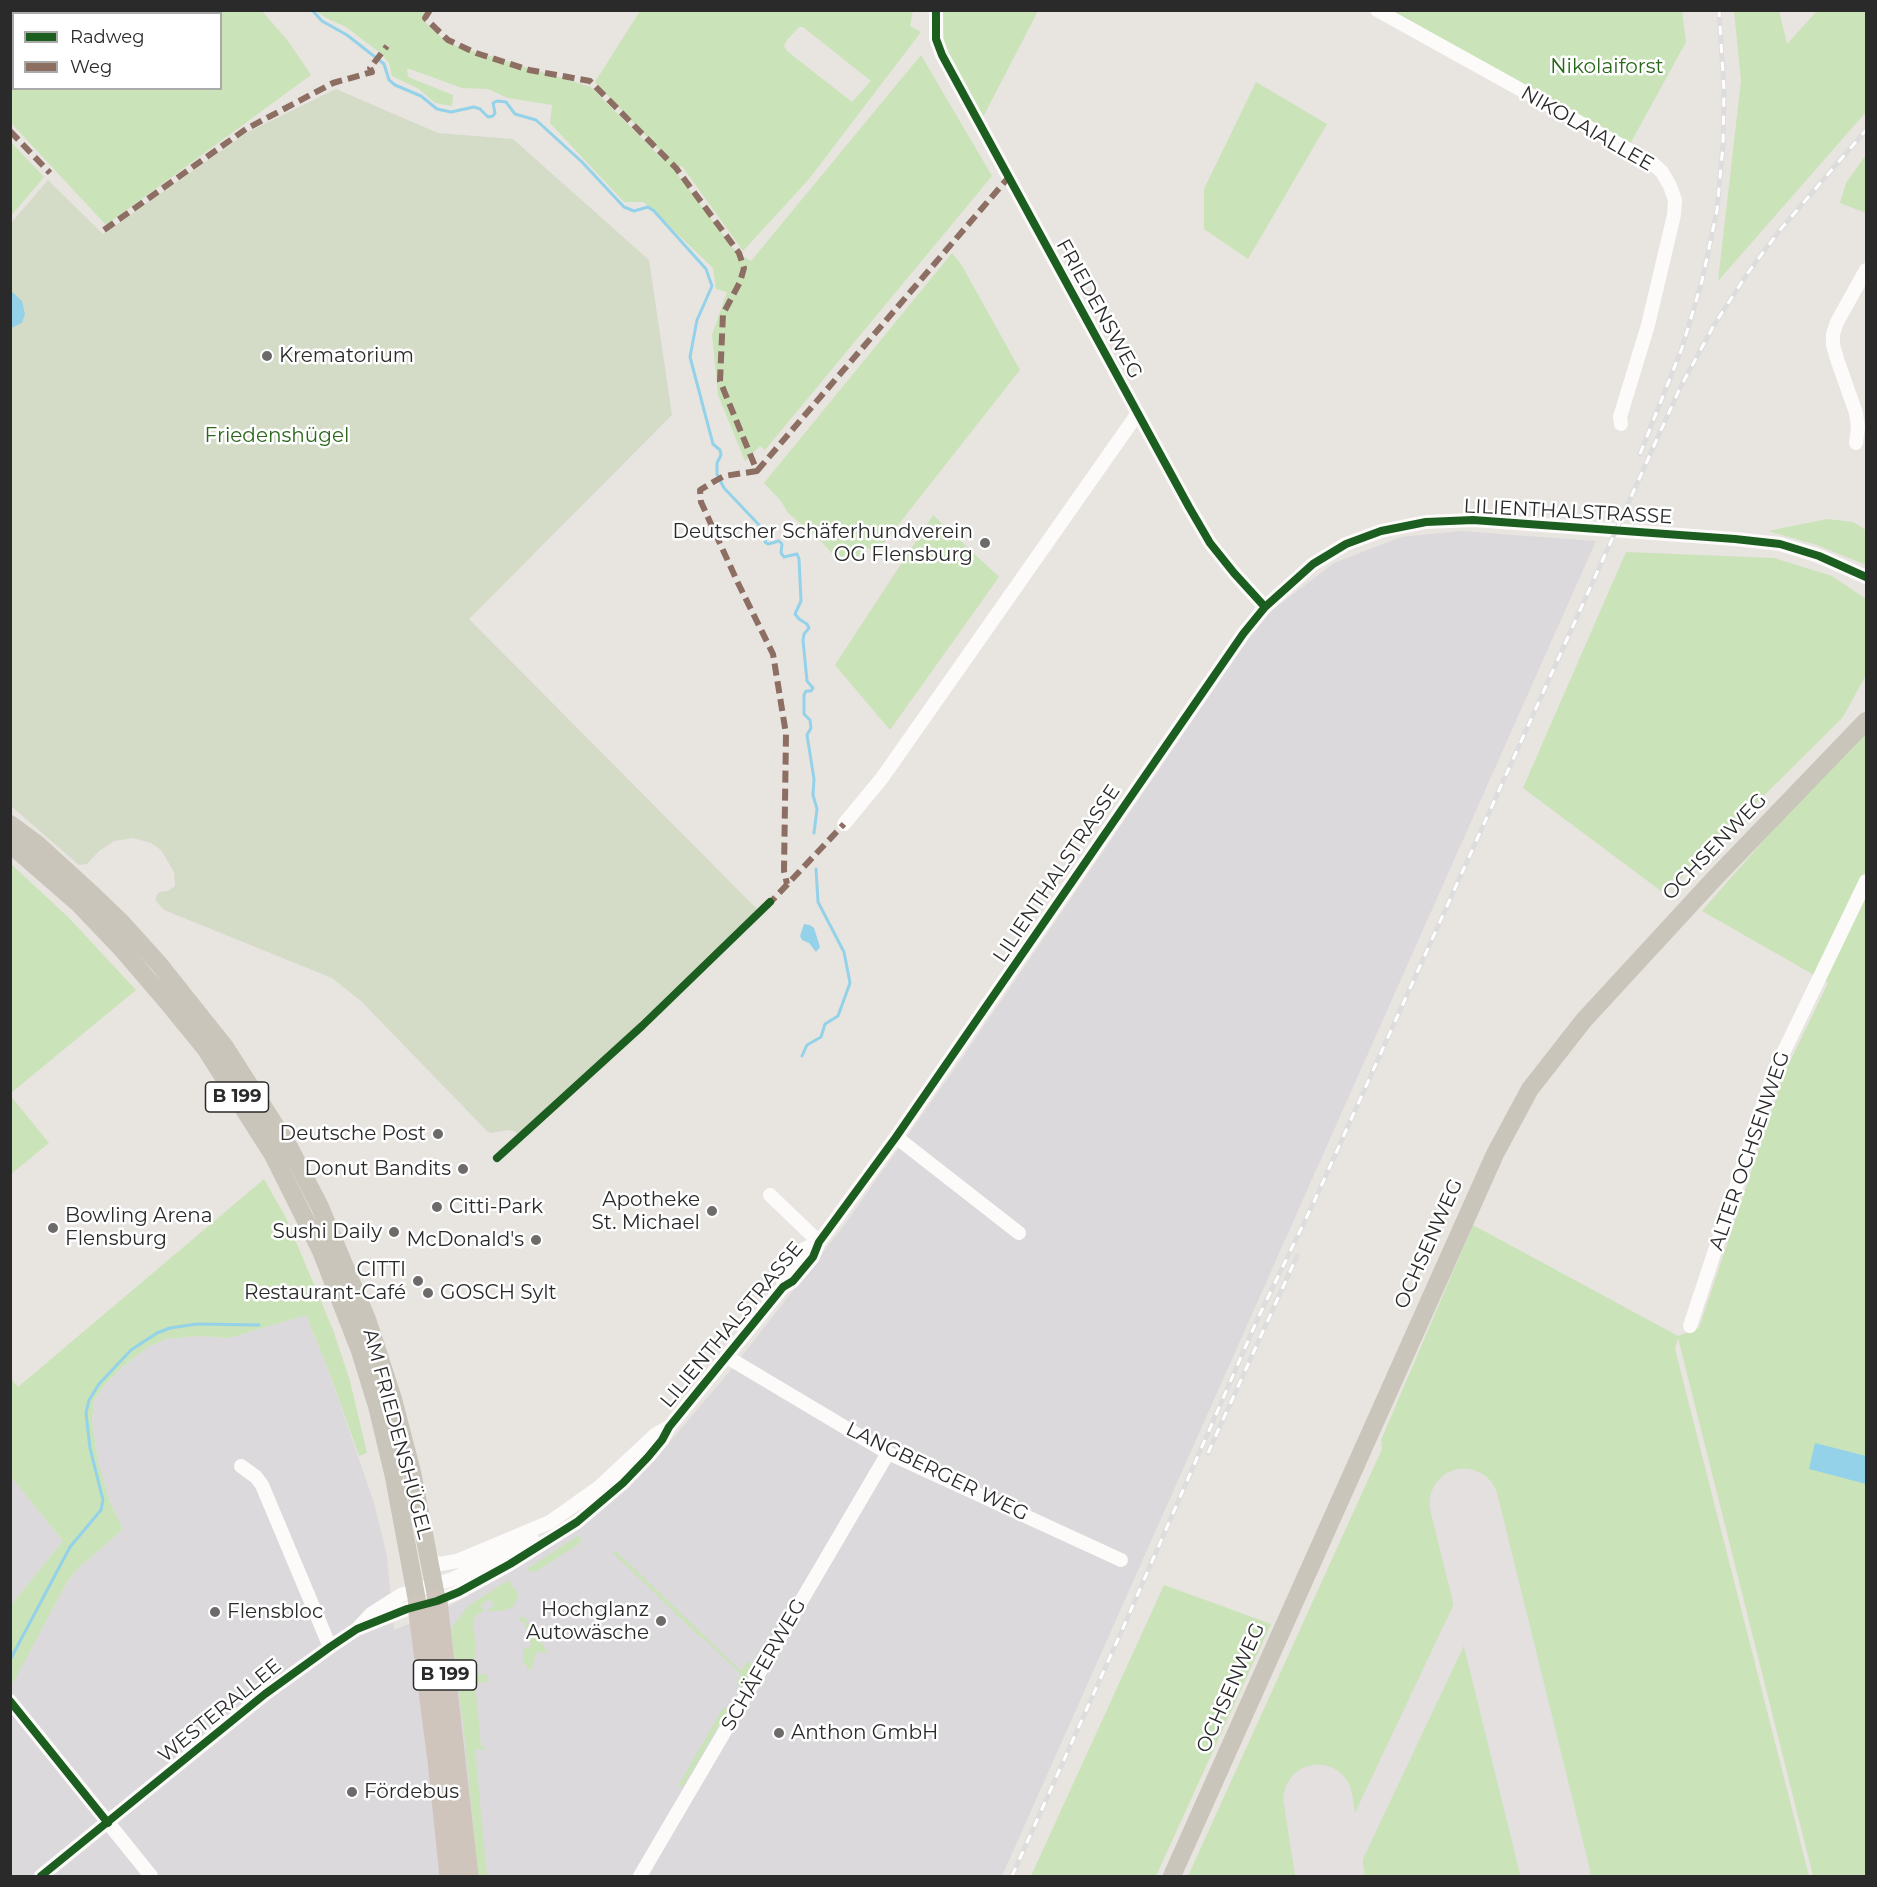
<!DOCTYPE html>
<meta charset="utf-8">
<style>
body{margin:0}
#map{position:relative;width:1877px;height:1887px;overflow:hidden;background:#e8e4e0;font-family:Montserrat,sans-serif}
canvas{display:block}
.frame{position:absolute;inset:0;border:12px solid #2a2a2a;pointer-events:none}
.legend{position:absolute;left:12px;top:12px;width:210px;height:78px;box-sizing:border-box;background:#fff;border:2px solid #aaa;margin:0;padding:8px 10px;list-style:none;font-size:18px;color:#2a2a2a}
.legend li{display:flex;align-items:center;gap:12px;height:30px}
.legend b{width:30px;border:2px solid #aaa}
</style>
<div id="map">
<canvas width="1877" height="1887"></canvas>
<div class="frame"></div>
<ul class="legend">
<li><b style="height:8px;background:#1b5e20"></b>Radweg</li>
<li><b style="height:8px;background:#8d6e63"></b>Weg</li>
</ul>
</div>
<script>
const context = document.querySelector('canvas').getContext('2d');
context.lineJoin = 'round';
function fill(path, color) { context.fillStyle = color; context.fill(path, 'evenodd'); }
const shape = rows => new Path2D(rows.map(r => 'M' + r).join(''));
function strokePath(path, color, width, dash) { context.strokeStyle = color; context.lineWidth = width; context.lineCap = dash ? 'butt' : 'round'; context.setLineDash(dash || []); context.stroke(path); }
function drawText(font, color, halo, rows, align = 'center') {
  context.font = font + ' Montserrat,sans-serif'; context.lineWidth = 5; context.setLineDash([]); context.textBaseline = 'middle'; context.strokeStyle = halo; context.fillStyle = color; for (const [text, x, y, turn = 0] of rows) {
    context.save(); context.translate(x, y); context.rotate((+turn || 0) * Math.PI / 180); context.textAlign = isNaN(turn) ? turn : align; if (halo) context.strokeText(text, 0, 0); context.fillText(text, 0, 0); context.restore();
  }
}
fill(shape([
 [1460,531,1596,541,1002,1876,11,1876,10,1683,12,1684,68,1580,80,1567,123,1529,110,1502,98,1463,92,1421,94,1400,103,1387,119,1370,148,1347,165,1339,197,1336,229,1338,306,1315,328,1369,374,1503,387,1556,394,1630,446,1608,584,1525,650,1465,730,1371,845,1224,960,1061,1263,617,1334,563,1401,537],
 [11,1477,63,1541,11,1605]
]), '#dcd9dc');
fill(shape([
 [86,11,262,11,288,41,311,75,106,225,11,123,11,65,13,63,14,88,220,88,220,14,82,13],
 [316,11,425,11,426,23,447,43,591,87,662,159,665,156,595,82,640,11,913,11,910,26,921,32,809,179,743,251,682,166,674,170,736,252,751,261,921,55,992,176,765,450,760,446,745,461,718,395,712,335,727,292,716,289,713,268,644,202,624,202,550,123,552,105,508,98,488,89,462,88,407,68,408,77,453,95,452,106,435,103,419,89,392,76,389,63,379,52,346,27,328,19],
 [799,27,803,27,871,81,852,102,787,51,784,46,787,40],
 [943,11,1038,11,983,117,944,44],
 [1387,11,1682,11,1686,42,1630,144],
 [1734,11,1779,11,1787,44,1817,11,1866,11,1866,112,1718,281,1741,81],
 [1256,82,1327,124,1248,259,1204,229,1204,189],
 [11,142,44,177,11,216],
 [1866,155,1866,213,1840,203,1846,183],
 [952,253,961,264,1020,370,876,553,868,548,854,560,836,558,822,542,788,513,781,501,764,483],
 [933,515,999,577,890,730,835,665],
 [1827,519,1853,522,1866,530,1866,565,1817,545,1768,531],
 [1626,552,1774,558,1832,576,1866,599,1866,675,1843,717,1665,894,1523,788],
 [1866,730,1866,1876,1813,1876,1678,1338,1675,1349,1809,1876,1188,1876,1382,1449,1381,1440,1473,1225,1678,1336,1699,1328,1784,1074,1828,983,1702,911,1800,799],
 [10,863,69,918,136,990,11,1093],
 [10,1095,49,1143,11,1174,10,1174],
 [264,1179,286,1218,333,1330,350,1381,367,1453,359,1456,328,1369,306,1315,229,1338,197,1336,166,1339,148,1347,119,1370,103,1387,94,1400,92,1421,98,1462,110,1502,123,1529,80,1567,68,1580,12,1685,11,1605,63,1541,11,1477,11,1379,18,1387],
 [578,1536,581,1538,579,1544,535,1572,525,1570],
 [616,1551,740,1670,744,1668,747,1661,750,1663,752,1666,741,1688,737,1682,741,1674,703,1638,700,1637,612,1552],
 [509,1580,518,1594,517,1600,513,1607,502,1611,486,1611,494,1606,490,1599,481,1605,484,1611,476,1615,473,1621,476,1648,473,1668,477,1674,487,1675,488,1682,475,1683,481,1746,485,1748,485,1750,475,1749,487,1876,478,1876,465,1740,451,1629,468,1606],
 [1164,1585,1271,1624,1156,1876,1031,1876],
 [521,1616,525,1618,548,1653,536,1652,532,1669,527,1670,527,1665,524,1665,523,1649,531,1647,528,1629,526,1629,525,1622,520,1622],
 [723,1708,729,1708,683,1787,678,1786]
]), '#cae3b9');
fill(shape([
 [336,89,438,133,513,139,649,260,672,415,469,619,758,910,645,1020,520,1136,514,1131,508,1130,491,1133,487,1131,361,1001,332,978,164,910,156,901,156,896,159,892,168,891,175,886,174,872,161,850,151,843,133,838,114,841,99,851,87,864,79,865,11,806,11,223,48,180,103,234,248,132]
]), '#d4dcc8');
fill(shape([
 [11,291,22,301,25,314,22,323,11,328],
 [804,924,810,925,814,928,820,947,816,952,809,943,802,940,800,936],
 [1815,1443,1866,1456,1866,1484,1809,1469]
]), '#94d2e9');
strokePath(shape([
 [312,10,322,21,347,35,384,64,389,80,395,85,421,96,437,109,451,112,474,107,480,109,488,117,493,116,495,113,493,103,497,101,506,102,515,114,536,120,582,162,624,207,634,211,648,207,654,211,706,269,712,286,697,320,690,357,713,444,720,450,721,455,717,463,717,474,724,488,761,527,769,531,765,542,768,544,779,541,782,544,781,553,784,557,797,554,799,559,801,601,795,614,799,619,807,624,809,628,804,634,803,640,807,681,813,688,811,691,806,691,804,695,804,714,810,720,811,728,807,735,814,779,813,795,817,809,814,833],
 [802,1056,807,1045,821,1037,825,1024,838,1016,850,983,844,952,818,902,816,869],
 [10,1660,70,1547,101,1510,103,1500,90,1448,86,1413,89,1400,99,1384,131,1350,157,1333,170,1328,197,1324,259,1325]
]), '#94d2e9', 3);
strokePath(shape([
 [1340,1876,1482,1576]
]), '#e3e0df', 27);
strokePath(shape([
 [1464,1503,1556,1876],
 [1318,1799,1330,1876]
]), '#e3e0df', 69);
strokePath(shape([
 [936,10,936,39,942,55,1189,507,1210,543,1234,573,1265,607],
 [1377,10,1651,162,1662,172,1670,186,1675,200,1674,215,1648,325,1620,417,1621,424],
 [1856,443,1858,427,1856,413,1837,359,1833,345,1833,334,1837,322,1866,270],
 [844,824,882,778,1138,413],
 [896,1137,1019,1233],
 [770,1195,819,1242],
 [783,1287,784,1272,804,1249,819,1242],
 [1690,1326,1774,1072,1866,881],
 [727,1357,888,1453,1121,1560],
 [241,1466,256,1477,262,1485,330,1647],
 [431,1561,440,1564,457,1561,550,1522,598,1488,656,1434,665,1429],
 [359,1627,371,1614,401,1595,453,1579,532,1539],
 [10,1701,151,1876],
 [41,1876,265,1694,330,1647,357,1629,407,1609,437,1601,459,1592,510,1564,577,1522,623,1483,648,1457,662,1440,669,1427,783,1287,793,1281,813,1257,819,1242,896,1137,1243,634,1265,607,1313,564,1346,544,1381,531,1426,522,1473,520,1735,539,1780,544,1819,556,1866,577],
 [640,1876,888,1453]
]), '#fcfbfa', 14);
strokePath(shape([
 [10,824,37,844,95,897,121,922,159,964,225,1047,289,1147,320,1207,368,1322,393,1399,412,1472,437,1601],
 [10,844,79,904,120,947,169,1004,205,1048,273,1155,321,1251,360,1351,377,1406,394,1477,418,1606],
 [1172,1876,1495,1154,1530,1089,1584,1020,1713,880,1866,721]
]), '#c9c5ba', 18);
strokePath(shape([
 [437,1601,468,1876],
 [418,1606,438,1761,450,1876]
]), '#d0c5bc', 21);
const rail = shape([
 [1640,454,1682,348,1702,281,1717,210,1723,145,1724,90,1719,10],
 [1208,1453,1297,1256],
 [1012,1876,1123,1628,1258,1318,1313,1204,1680,388,1714,325,1747,274,1780,230,1866,130]
]);
strokePath(rail, '#deddde', 5);
strokePath(rail, '#fff', 3, [9]);
strokePath(shape([
 [430,10,425,18,448,40,476,53,529,70,590,81,676,168,739,253,744,268,740,282,723,314,720,381,757,471,724,476,715,481,700,490,701,502,738,583,773,654,786,734,784,871,787,884],
 [10,131,50,173],
 [104,230,246,129,333,83,372,72,370,68,387,46],
 [757,471,1008,178],
 [767,906,844,824]
]), '#8d6e63', 6, [12, 6]);
strokePath(shape([
 [936,10,936,39,942,55,1189,507,1210,543,1234,573,1265,607],
 [497,1158,642,1026,770,902],
 [10,1701,108,1823],
 [41,1876,265,1694,330,1647,357,1629,407,1609,437,1601,459,1592,510,1564,577,1522,623,1483,648,1457,662,1440,669,1427,783,1287,793,1281,813,1257,819,1242,896,1137,1243,634,1265,607,1313,564,1346,544,1381,531,1426,522,1473,520,1735,539,1780,544,1819,556,1866,577]
]), '#1b5e20', 8);
for (const [x, y, r, color] of [
 [267,356,6,"#6c6b6a"],
 [985,543,6,"#6c6b6a"],
 [438,1134,6,"#6c6b6a"],
 [463,1169,6,"#6c6b6a"],
 [437,1207,6,"#6c6b6a"],
 [712,1211,6,"#6c6b6a"],
 [53,1228,6,"#6c6b6a"],
 [394,1232,6,"#6c6b6a"],
 [536,1240,6,"#6c6b6a"],
 [418,1281,6,"#6c6b6a"],
 [428,1293,6,"#6c6b6a"],
 [215,1612,6,"#6c6b6a"],
 [661,1621,6,"#6c6b6a"],
 [779,1733,6,"#6c6b6a"],
 [352,1792,6,"#6c6b6a"]
]) { const dot = new Path2D(); dot.arc(x, y, r, 0, 2 * Math.PI); context.fillStyle = color; context.fill(dot); strokePath(dot, '#fff', 2); }
for (const [x, y, w] of [
 [237,1097,63],
 [445,1675,63]
]) { const box = new Path2D(); box.roundRect(x - w / 2, y - 15, w, 30, 4.5); context.fillStyle = '#fff'; context.fill(box); strokePath(box, '#2a2a2a', 1.5); }
drawText('bold 18px', '#2a2a2a', null, [
 ["B 199",237,1097],
 ["B 199",445,1675]
]);
drawText('20px', '#2a671b', '#fff', [
 ["Nikolaiforst",1607,67],
 ["Friedenshügel",277,436]
]);
drawText('20px', '#2a2a2a', '#fff', [
 ["NIKOLAIALLEE",1587,129,30],
 ["FRIEDENSWEG",1099,309,61],
 ["LILIENTHALSTRASSE",1568,512,3],
 ["OCHSENWEG",1715,847,-46],
 ["LILIENTHALSTRASSE",1057,874,-56],
 ["ALTER OCHSENWEG",1750,1151,-71],
 ["OCHSENWEG",1429,1244,-66],
 ["LILIENTHALSTRASSE",732,1325,-50],
 ["AM FRIEDENSHÜGEL",397,1434,75],
 ["LANGBERGER WEG",937,1472,26],
 ["SCHÄFERWEG",764,1665,-60],
 ["OCHSENWEG",1231,1688,-66],
 ["WESTERALLEE",220,1711,-39]
]);
drawText('20px', '#2a2a2a', '#fff', [
 ["Krematorium",279,356,"left"],
 ["Deutscher Schäferhundverein",973,532],
 ["OG Flensburg",973,555],
 ["Deutsche Post",426,1134],
 ["Donut Bandits",451,1169],
 ["Apotheke",700,1200],
 ["St. Michael",700,1223],
 ["Citti-Park",449,1207,"left"],
 ["Bowling Arena",65,1216,"left"],
 ["Flensburg",65,1239,"left"],
 ["Sushi Daily",382,1232],
 ["McDonald's",524,1240],
 ["CITTI",406,1270],
 ["Restaurant-Café",406,1293],
 ["GOSCH Sylt",440,1293,"left"],
 ["Hochglanz",649,1610],
 ["Autowäsche",649,1633],
 ["Flensbloc",227,1612,"left"],
 ["Anthon GmbH",791,1733,"left"],
 ["Fördebus",364,1792,"left"]
], 'right');
</script>
